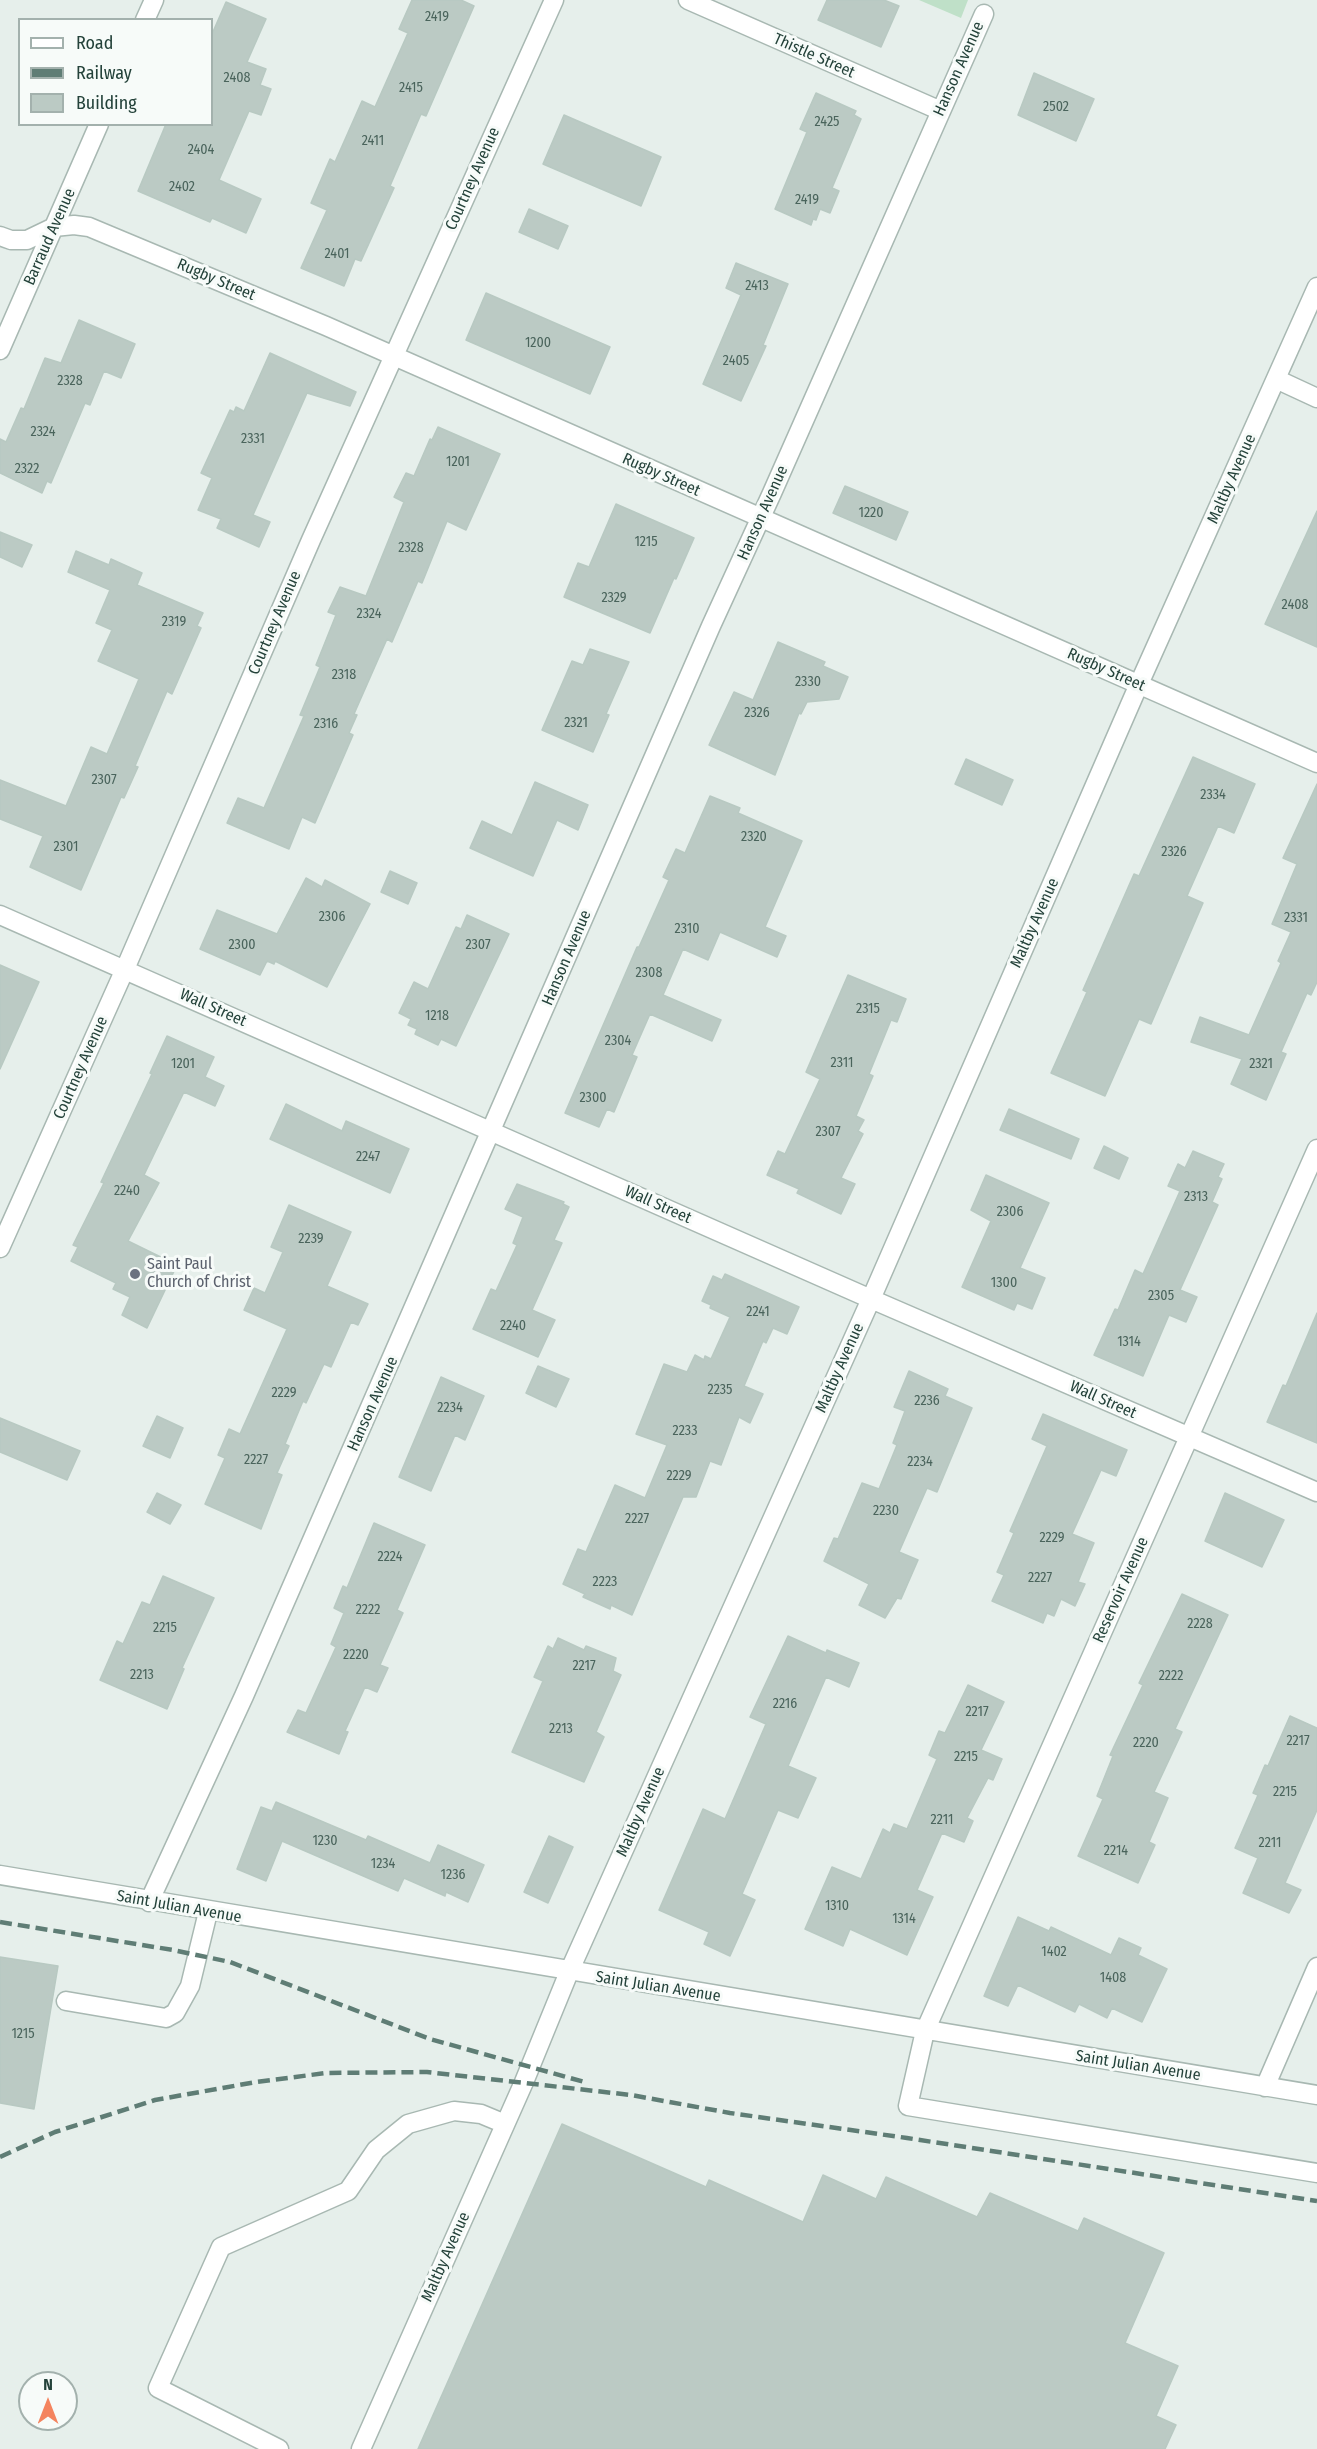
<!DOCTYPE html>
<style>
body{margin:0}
#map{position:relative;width:1317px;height:2449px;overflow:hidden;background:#e6efeb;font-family:"Fira Sans Condensed",sans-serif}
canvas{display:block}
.legend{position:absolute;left:18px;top:18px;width:195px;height:108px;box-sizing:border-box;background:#f7fbf9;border:2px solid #a3b1ad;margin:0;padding:8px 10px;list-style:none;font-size:18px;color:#24423a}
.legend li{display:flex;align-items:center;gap:12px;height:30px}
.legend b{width:30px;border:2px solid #a3b1ad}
.north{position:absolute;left:18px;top:2371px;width:60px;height:60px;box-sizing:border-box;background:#f7fbf9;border:2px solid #a3b1ad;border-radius:50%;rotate:0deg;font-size:16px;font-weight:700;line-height:24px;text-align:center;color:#24423a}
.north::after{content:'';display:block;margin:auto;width:21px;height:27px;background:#f4845f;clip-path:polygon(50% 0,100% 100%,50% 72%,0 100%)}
</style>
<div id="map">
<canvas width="1317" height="2449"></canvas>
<ul class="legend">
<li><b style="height:8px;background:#fff"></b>Road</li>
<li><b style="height:8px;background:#5f7d75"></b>Railway</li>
<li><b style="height:16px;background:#bbcac4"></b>Building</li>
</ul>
<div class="north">N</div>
</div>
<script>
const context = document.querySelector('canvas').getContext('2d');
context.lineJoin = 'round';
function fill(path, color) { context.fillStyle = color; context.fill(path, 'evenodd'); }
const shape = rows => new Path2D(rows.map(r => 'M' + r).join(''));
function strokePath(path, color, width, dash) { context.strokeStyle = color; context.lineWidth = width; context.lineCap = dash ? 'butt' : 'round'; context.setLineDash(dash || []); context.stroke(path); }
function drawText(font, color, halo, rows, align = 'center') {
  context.font = font + ' "Fira Sans Condensed",sans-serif'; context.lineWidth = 6; context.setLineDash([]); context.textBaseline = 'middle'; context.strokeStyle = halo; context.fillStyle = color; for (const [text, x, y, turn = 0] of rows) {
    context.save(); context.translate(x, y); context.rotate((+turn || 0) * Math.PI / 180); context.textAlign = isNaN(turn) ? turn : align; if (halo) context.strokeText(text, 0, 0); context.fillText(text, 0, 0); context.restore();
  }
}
fill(shape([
 [919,0,968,0,961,18]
]), '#bfe0c8');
const building = shape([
 [412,0,461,0,474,6,426,116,421,114,390,186,394,188,361,261,355,259,344,286,301,268,327,210,311,203,330,159,335,162,362,101,375,107,408,33,399,29,412,0],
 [827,0,884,0,899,6,881,47,818,20,827,0],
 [226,2,266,19,247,62,266,69,260,85,271,89,261,115,249,111,219,180,261,199,246,233,212,218,210,222,138,191,166,124,212,124,212,34,226,2],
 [1034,73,1094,99,1076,141,1018,115,1034,73],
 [816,93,856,111,854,115,861,119,832,188,839,191,830,213,820,209,816,220,813,219,811,225,775,209,807,132,800,129,816,93],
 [564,115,661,157,641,206,543,164,564,115],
 [529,209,568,226,558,249,519,232,529,209],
 [736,263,788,284,763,345,766,346,741,401,703,384,741,295,726,288,736,263],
 [486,293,610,347,590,394,466,340,486,293],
 [79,320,135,344,121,378,104,371,90,405,85,403,51,483,47,481,42,493,0,473,0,439,6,442,21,408,24,409,45,358,61,363,79,320],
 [270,353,356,392,350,406,307,393,253,515,270,522,259,547,217,528,221,519,198,510,212,478,201,473,230,410,234,412,236,407,244,411,270,353],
 [438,427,500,454,466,530,447,521,422,583,418,581,392,642,387,639,354,714,357,715,349,733,353,735,315,823,302,817,289,849,227,823,238,798,264,808,304,716,300,715,320,667,316,665,336,615,328,612,340,587,366,596,404,502,394,497,406,473,414,476,430,439,432,440,438,427],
 [845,486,908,512,896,540,833,513,845,486],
 [616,504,694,538,676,579,674,578,650,633,564,597,578,563,589,567,616,504],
 [1317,511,1317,647,1265,624,1317,511],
 [0,532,32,545,22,567,0,557,0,532],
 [76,551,109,565,111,559,142,573,137,585,203,613,197,626,201,628,172,694,167,691,135,766,138,767,124,798,121,797,81,890,30,867,43,836,0,819,0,780,66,806,91,747,107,754,139,679,98,661,112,630,96,623,110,590,68,572,76,551],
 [778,642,825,662,823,666,848,677,839,699,807,702,801,714,799,713,775,775,709,745,734,692,753,700,778,642],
 [590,649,629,662,606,714,609,715,593,752,542,730,572,661,583,665,590,649],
 [1193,757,1255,784,1234,833,1218,826,1187,896,1203,903,1151,1024,1139,1019,1105,1096,1051,1073,1087,992,1083,990,1134,874,1139,876,1193,757],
 [966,759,1013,780,1002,805,955,784,966,759],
 [535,782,588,805,578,830,557,820,533,876,470,848,482,821,512,835,535,782],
 [1317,784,1317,982,1311,995,1307,993,1281,1052,1286,1054,1266,1100,1231,1084,1242,1059,1191,1042,1200,1017,1249,1035,1281,963,1278,961,1291,932,1272,924,1297,864,1283,858,1317,784],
 [710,796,740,808,738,813,802,841,765,927,786,936,777,957,720,932,708,960,683,949,663,995,721,1020,712,1041,650,1014,632,1055,637,1057,614,1112,607,1109,599,1127,565,1113,637,947,639,947,669,880,663,877,676,849,685,853,710,796],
 [390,871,417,883,408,904,381,892,390,871],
 [306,878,322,887,325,880,370,904,327,987,275,961,274,964,267,961,260,975,200,949,217,910,277,934,306,878],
 [467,915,509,934,456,1046,441,1039,438,1045,415,1034,417,1029,408,1025,411,1019,399,1013,414,982,428,989,456,927,461,929,467,915],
 [0,965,39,982,0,1069,0,965],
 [848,975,906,999,897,1022,891,1020,869,1074,873,1076,856,1116,864,1120,858,1131,863,1134,841,1178,855,1184,841,1214,797,1193,799,1189,767,1175,778,1151,785,1154,820,1079,806,1072,848,975],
 [167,1036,214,1057,205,1077,224,1086,215,1106,184,1092,144,1175,159,1183,128,1241,177,1265,147,1328,122,1315,130,1297,113,1289,116,1283,71,1261,78,1247,73,1245,104,1183,101,1182,152,1074,150,1073,167,1036],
 [286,1104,342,1131,346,1121,409,1149,390,1193,270,1139,286,1104],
 [1009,1109,1079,1139,1071,1159,1000,1130,1009,1109],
 [1104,1146,1128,1158,1119,1179,1094,1168,1104,1146],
 [1193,1151,1224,1164,1218,1177,1222,1179,1212,1202,1218,1205,1180,1290,1197,1297,1186,1322,1169,1315,1143,1376,1094,1355,1115,1309,1118,1310,1135,1270,1143,1274,1180,1191,1168,1186,1178,1164,1185,1168,1193,1151],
 [986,1175,1049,1203,1020,1268,1045,1278,1032,1309,1017,1303,1014,1310,962,1287,991,1221,971,1210,986,1175],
 [517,1184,564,1202,563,1204,569,1207,554,1240,562,1243,532,1310,555,1320,538,1357,473,1329,491,1289,496,1291,517,1245,513,1243,523,1217,505,1209,517,1184],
 [289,1205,351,1232,327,1286,368,1304,358,1325,351,1322,331,1367,324,1364,306,1403,303,1401,285,1444,289,1446,277,1473,282,1475,261,1529,205,1504,225,1458,218,1455,229,1429,240,1434,287,1329,244,1310,254,1288,265,1293,283,1252,271,1247,289,1205],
 [725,1274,799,1307,787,1334,773,1328,766,1343,763,1341,744,1386,763,1394,750,1423,739,1417,721,1465,710,1461,696,1497,683,1497,632,1615,611,1605,610,1609,583,1597,585,1594,563,1584,578,1549,586,1552,615,1485,645,1498,667,1445,636,1434,664,1364,687,1372,695,1355,704,1360,705,1356,711,1359,730,1317,710,1308,711,1305,702,1301,713,1276,722,1280,725,1274],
 [1317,1313,1317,1443,1267,1422,1283,1385,1286,1386,1317,1313],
 [538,1366,569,1379,556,1407,526,1393,538,1366],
 [909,1371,948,1389,945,1396,972,1408,937,1492,927,1488,899,1552,918,1560,901,1599,897,1598,885,1618,859,1605,869,1584,824,1561,834,1538,838,1539,862,1483,879,1489,897,1445,893,1443,905,1411,894,1407,909,1371],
 [441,1377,484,1396,465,1440,455,1435,431,1491,399,1477,441,1377],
 [1043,1414,1127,1450,1116,1476,1101,1470,1072,1534,1094,1543,1078,1582,1085,1584,1075,1606,1061,1599,1054,1616,1047,1613,1043,1623,992,1601,1004,1575,997,1572,1014,1533,1010,1531,1047,1446,1032,1439,1043,1414],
 [157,1416,183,1428,170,1458,143,1446,157,1416],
 [0,1418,80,1451,67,1480,0,1452,0,1418],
 [157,1493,181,1505,170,1524,147,1512,157,1493],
 [1225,1493,1284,1520,1262,1567,1205,1541,1225,1493],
 [374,1523,425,1545,397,1610,403,1613,380,1665,388,1668,377,1692,365,1687,345,1731,348,1732,339,1754,287,1732,298,1710,306,1713,336,1647,331,1644,344,1613,334,1608,343,1586,347,1588,374,1523],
 [163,1576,214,1598,182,1668,184,1669,167,1709,100,1680,117,1641,123,1644,142,1602,150,1605,163,1576],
 [1182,1594,1228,1615,1175,1729,1182,1732,1154,1792,1168,1798,1149,1842,1155,1845,1138,1883,1078,1856,1103,1799,1097,1796,1113,1756,1110,1755,1143,1685,1139,1683,1182,1594],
 [788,1636,826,1653,827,1650,859,1663,849,1687,826,1677,788,1766,816,1778,798,1818,778,1810,742,1894,755,1900,730,1956,704,1944,709,1932,659,1910,703,1809,725,1819,766,1724,750,1717,788,1636],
 [558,1638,584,1650,586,1646,616,1658,613,1671,621,1675,596,1732,604,1737,584,1782,512,1752,543,1681,534,1677,548,1646,553,1649,558,1638],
 [968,1685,1004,1702,981,1750,1002,1759,993,1780,988,1778,967,1818,973,1821,964,1842,942,1833,917,1890,933,1897,907,1955,850,1929,843,1946,805,1929,832,1867,861,1879,883,1829,890,1833,894,1824,907,1829,937,1759,929,1755,939,1731,945,1733,968,1685],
 [1290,1716,1317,1728,1317,1810,1285,1883,1301,1890,1289,1913,1243,1893,1258,1858,1235,1848,1258,1795,1253,1793,1265,1765,1268,1766,1290,1716],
 [276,1802,366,1840,368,1836,430,1863,438,1845,484,1865,468,1902,446,1892,445,1896,404,1878,398,1891,282,1841,266,1881,237,1869,261,1807,272,1811,276,1802],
 [549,1836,573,1847,548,1903,524,1892,549,1836],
 [1018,1917,1049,1931,1051,1927,1111,1955,1119,1938,1141,1948,1138,1955,1167,1969,1142,2022,1112,2008,1107,2018,1079,2004,1075,2012,1018,1985,1008,2006,984,1996,1018,1917],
 [0,1957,58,1966,34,2109,0,2103,0,1957],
 [562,2124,706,2187,709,2180,803,2222,823,2175,876,2199,886,2177,977,2217,990,2193,1078,2231,1084,2218,1164,2253,1125,2343,1178,2366,1156,2416,1176,2425,1165,2449,418,2449,562,2124]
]);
fill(building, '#bbcac4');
strokePath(building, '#b8c9c2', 1.5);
const minor = shape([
 [688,0,941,111],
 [145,20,154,0],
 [0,236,11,240,27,240,54,227,74,225,89,227,326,326,1317,763],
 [0,350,99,124],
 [1276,379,1317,398],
 [0,915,871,1299,1317,1492],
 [1317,1149,925,2031,908,2106,1317,2173],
 [0,1248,125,969,311,540,554,0],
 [0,1875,1317,2095],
 [149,1902,244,1696,711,626,772,493,984,14],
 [66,2001,166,2018,175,2013,190,1986,208,1912],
 [1265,2087,1317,1967],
 [279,2449,158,2388,221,2247,348,2191,376,2150,408,2124,454,2111,481,2114,505,2124],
 [361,2449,524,2082,569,1972,871,1299,1139,684,1317,287]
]);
strokePath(minor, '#a8b8b2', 21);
strokePath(minor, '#fff', 18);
strokePath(shape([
 [0,1922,173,1950,230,1962,430,2039,588,2083],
 [0,2157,55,2132,155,2100,256,2082,326,2073,427,2072,631,2095,730,2113,907,2138,1317,2201]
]), '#5f7d75', 4.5, [12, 6]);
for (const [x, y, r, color] of [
 [135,1274,6,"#6b7280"]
]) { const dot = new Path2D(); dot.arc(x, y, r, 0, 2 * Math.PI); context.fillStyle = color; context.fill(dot); strokePath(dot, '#f7fbf9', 2); }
drawText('14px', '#4a645c', null, [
 ["2419",437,17],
 ["2408",237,78],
 ["2415",411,88],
 ["2502",1056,107],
 ["2425",827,122],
 ["2411",373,141],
 ["2404",201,150],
 ["2402",182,187],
 ["2419",807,200],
 ["2401",337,254],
 ["2413",757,286],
 ["1200",538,343],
 ["2405",736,361],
 ["2328",70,381],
 ["2324",43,432],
 ["2331",253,439],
 ["1201",458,462],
 ["2322",27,469],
 ["1220",871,513],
 ["1215",646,542],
 ["2328",411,548],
 ["2329",614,598],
 ["2408",1295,605],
 ["2324",369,614],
 ["2319",174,622],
 ["2318",344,675],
 ["2330",808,682],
 ["2326",757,713],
 ["2321",576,723],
 ["2316",326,724],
 ["2307",104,780],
 ["2334",1213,795],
 ["2320",754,837],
 ["2301",66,847],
 ["2326",1174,852],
 ["2306",332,917],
 ["2331",1296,918],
 ["2310",687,929],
 ["2300",242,945],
 ["2307",478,945],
 ["2308",649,973],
 ["2315",868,1009],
 ["1218",437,1016],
 ["2304",618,1041],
 ["2311",842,1063],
 ["1201",183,1064],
 ["2321",1261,1064],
 ["2300",593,1098],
 ["2307",828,1132],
 ["2247",368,1157],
 ["2240",127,1191],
 ["2313",1196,1197],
 ["2306",1010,1212],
 ["2239",311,1239],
 ["1300",1004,1283],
 ["2305",1161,1296],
 ["2241",758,1312],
 ["2240",513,1326],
 ["1314",1129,1342],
 ["2235",720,1390],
 ["2229",284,1393],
 ["2236",927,1401],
 ["2234",450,1408],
 ["2233",685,1431],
 ["2227",256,1460],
 ["2234",920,1462],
 ["2229",679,1476],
 ["2230",886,1511],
 ["2227",637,1519],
 ["2229",1052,1538],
 ["2224",390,1557],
 ["2227",1040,1578],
 ["2223",605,1582],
 ["2222",368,1610],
 ["2228",1200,1624],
 ["2215",165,1628],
 ["2220",356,1655],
 ["2217",584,1666],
 ["2213",142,1675],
 ["2222",1171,1676],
 ["2216",785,1704],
 ["2217",977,1712],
 ["2213",561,1729],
 ["2217",1298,1741],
 ["2220",1146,1743],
 ["2215",966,1757],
 ["2215",1285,1792],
 ["2211",942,1820],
 ["1230",325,1841],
 ["2211",1270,1843],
 ["2214",1116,1851],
 ["1234",383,1864],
 ["1236",453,1875],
 ["1310",837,1906],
 ["1314",904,1919],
 ["1402",1054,1952],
 ["1408",1113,1978],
 ["1215",23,2034]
]);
drawText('16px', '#24423a', '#f7fbf9', [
 ["Thistle Street",814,56,24],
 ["Hanson Avenue",959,69,-66],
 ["Courtney Avenue",473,179,-66],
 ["Barraud Avenue",50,237,-66],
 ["Rugby Street",216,280,23],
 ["Rugby Street",661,475,24],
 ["Maltby Avenue",1232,479,-66],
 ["Hanson Avenue",763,513,-66],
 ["Courtney Avenue",275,623,-67],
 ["Rugby Street",1106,670,24],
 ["Maltby Avenue",1035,923,-66],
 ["Hanson Avenue",567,958,-67],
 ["Wall Street",213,1008,24],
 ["Courtney Avenue",81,1068,-66],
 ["Wall Street",658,1205,24],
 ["Maltby Avenue",840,1368,-66],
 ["Wall Street",1103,1400,24],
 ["Hanson Avenue",373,1404,-66],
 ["Reservoir Avenue",1121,1590,-66],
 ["Maltby Avenue",641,1812,-66],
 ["Saint Julian Avenue",179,1907,10],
 ["Saint Julian Avenue",658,1987,9],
 ["Saint Julian Avenue",1138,2066,9],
 ["Maltby Avenue",446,2257,-66]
]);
drawText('16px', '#5b616d', '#f7fbf9', [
 ["Saint Paul",147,1265],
 ["Church of Christ",147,1283]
], 'left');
</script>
